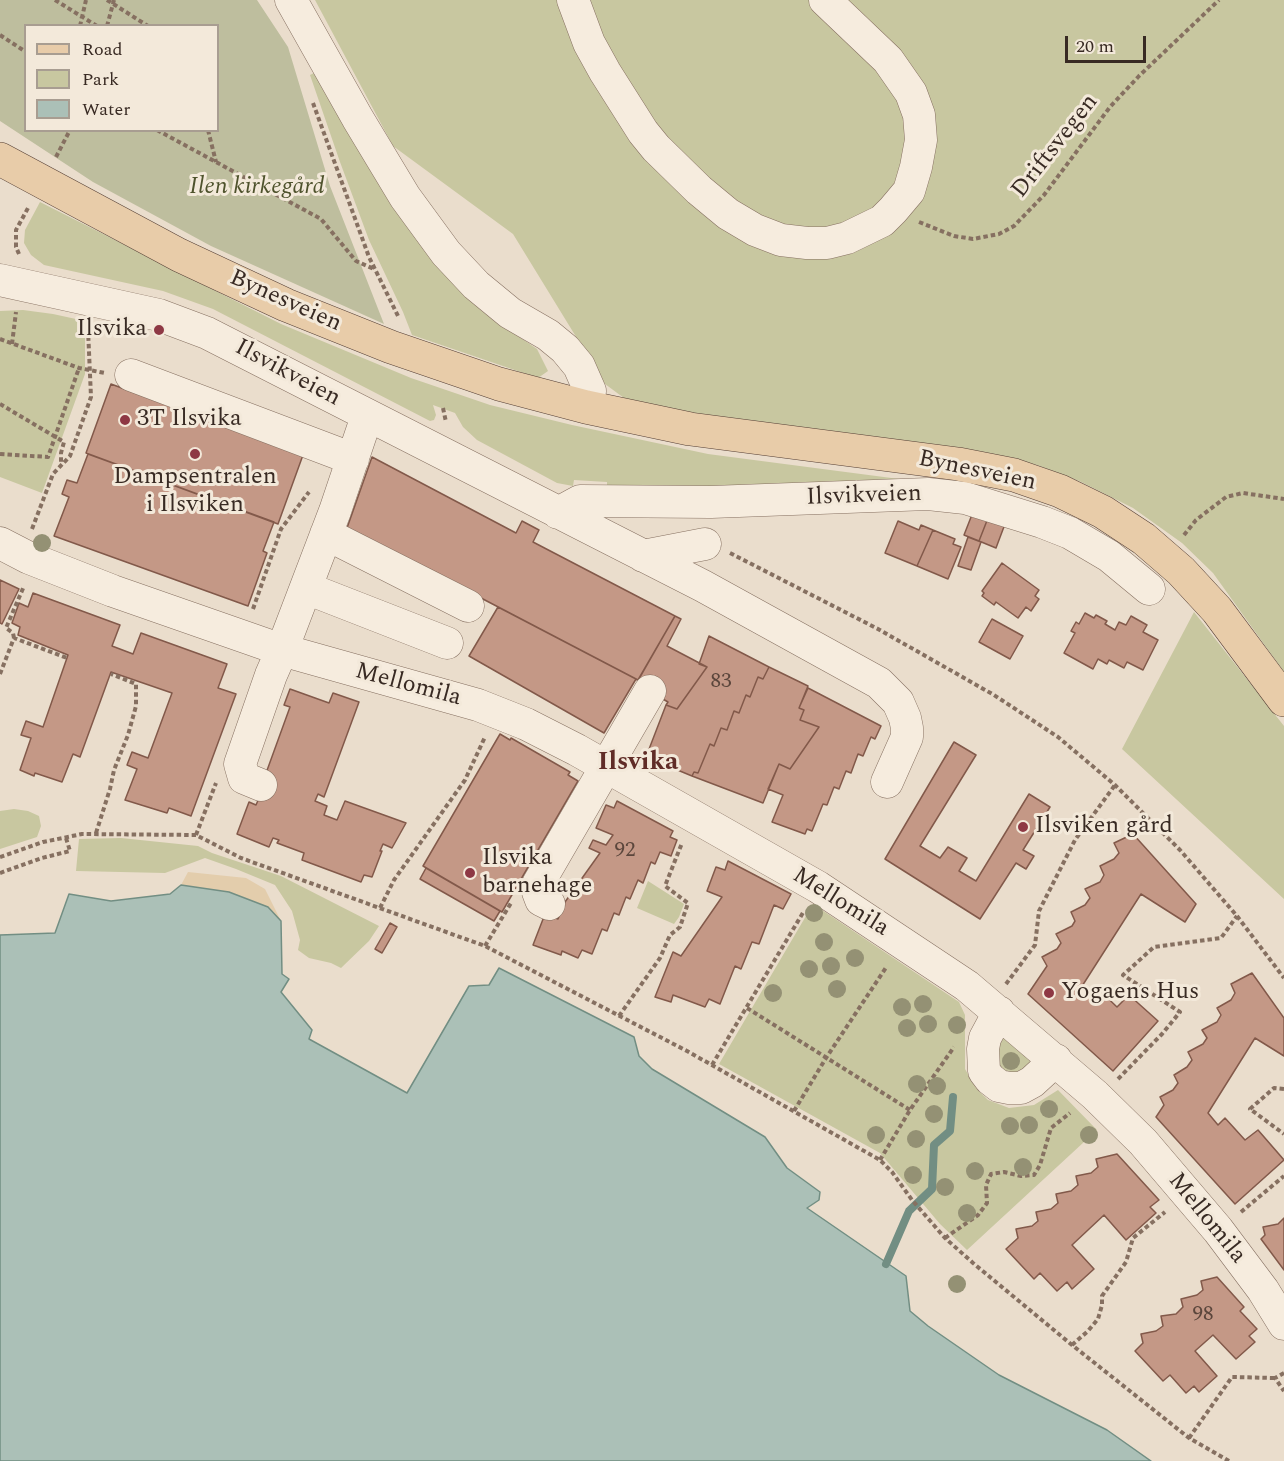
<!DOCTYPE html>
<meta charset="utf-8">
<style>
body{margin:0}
#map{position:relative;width:1284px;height:1461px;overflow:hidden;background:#eaddcc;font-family:Spectral,serif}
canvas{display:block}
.legend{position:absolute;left:24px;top:24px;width:195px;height:108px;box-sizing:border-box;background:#f3e9da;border:2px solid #a89d91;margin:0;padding:8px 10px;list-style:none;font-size:18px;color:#382a23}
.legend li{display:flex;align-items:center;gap:12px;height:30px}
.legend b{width:30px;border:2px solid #a89d91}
.scale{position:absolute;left:1065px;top:36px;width:81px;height:27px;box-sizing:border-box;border:3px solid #382a23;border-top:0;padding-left:8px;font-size:18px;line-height:21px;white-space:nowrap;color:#382a23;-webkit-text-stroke:4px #f3e9da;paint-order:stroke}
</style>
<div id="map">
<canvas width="1284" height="1461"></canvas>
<ul class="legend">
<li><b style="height:8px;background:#e8cca9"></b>Road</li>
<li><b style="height:16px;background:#c8c7a0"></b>Park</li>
<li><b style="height:16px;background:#abc0b7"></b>Water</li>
</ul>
<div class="scale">20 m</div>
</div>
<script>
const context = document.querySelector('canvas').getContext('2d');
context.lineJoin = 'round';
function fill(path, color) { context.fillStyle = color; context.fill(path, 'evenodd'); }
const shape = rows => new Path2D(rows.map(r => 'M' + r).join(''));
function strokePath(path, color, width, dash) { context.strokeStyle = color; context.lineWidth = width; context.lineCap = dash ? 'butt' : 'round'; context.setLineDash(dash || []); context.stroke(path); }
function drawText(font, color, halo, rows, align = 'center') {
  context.font = font + ' Spectral,serif'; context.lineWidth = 6; context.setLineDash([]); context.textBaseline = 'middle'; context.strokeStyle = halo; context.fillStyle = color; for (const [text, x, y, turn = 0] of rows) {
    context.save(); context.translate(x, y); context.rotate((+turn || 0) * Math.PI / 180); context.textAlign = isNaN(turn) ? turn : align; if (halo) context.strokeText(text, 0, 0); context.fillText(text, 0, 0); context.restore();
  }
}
fill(shape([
 [315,0,1284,0,1284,672,1213,573,1182,543,1133,508,1079,481,1037,465,988,453,814,433,669,409,624,398,605,384,513,234,393,146],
 [316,72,417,239,482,311,537,349,548,371,538,378,412,335,403,312,369,240,340,162,310,75],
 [40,202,281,324,411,378,490,405,572,425,708,454,922,482,894,489,607,488,607,482,574,480,573,486,557,483,477,440,463,427,455,413,433,405,436,415,434,420,430,421,213,309,163,291,44,265,31,255,24,243,25,230],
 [23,310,53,314,85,321,85,374,42,493,0,477,0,311],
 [1194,612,1284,726,1284,899,1122,749],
 [14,809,28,811,39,816,41,826,37,837,0,849,0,811],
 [121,838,198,846,212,853,281,876,379,926,369,941,341,968,331,963,309,958,298,950,300,940,292,911,275,885,236,869,205,858,165,873,76,871,79,839],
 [648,881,684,904,679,917,674,924,637,908],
 [813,904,959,1002,965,1015,965,1069,976,1088,988,1100,1009,1108,1034,1105,1058,1090,1097,1130,967,1250,940,1224,880,1153,719,1064],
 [1006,1035,1040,1062,1005,1078,992,1049,996,1040]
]), '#c8c7a0');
fill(shape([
 [188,872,246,878,265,889,281,921,268,907,229,892,181,885]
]), '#e3cdac');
fill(shape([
 [0,0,257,0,288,47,330,186,384,324,211,246,93,182,0,121],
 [26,26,218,26,218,130,26,130]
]), '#bebe9e');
const water = shape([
 [181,885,229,892,268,907,281,921,282,974,289,979,281,992,312,1030,309,1039,407,1093,469,986,489,985,499,968,634,1037,639,1056,652,1069,765,1137,787,1168,820,1192,819,1200,807,1208,906,1276,910,1311,928,1326,999,1375,1107,1430,1151,1461,0,1461,0,935,55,933,69,894,111,901,170,894,181,885]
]);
fill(water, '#abc0b7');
strokePath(water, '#728e83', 1.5);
strokePath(shape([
 [886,1264,909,1211,932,1189,934,1145,950,1131,953,1097]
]), '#728e83', 8);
const building = shape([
 [111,384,303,455,278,524,86,453,111,384],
 [88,454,274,522,263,551,267,553,248,606,54,536,69,497,62,494,67,480,77,483,88,454],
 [372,457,516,533,522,521,539,530,533,542,675,616,638,680,347,528,372,457],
 [973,512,988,518,979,541,964,535,973,512],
 [988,518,1005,524,996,548,979,541,988,518],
 [898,521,919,530,921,525,933,530,917,566,885,553,898,521],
 [933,530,955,539,953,544,961,547,948,579,917,566,933,530],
 [968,537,981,542,971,570,958,566,968,537],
 [1002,563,1039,590,1035,596,1039,599,1031,611,1026,607,1018,618,996,602,994,605,982,596,984,593,982,591,1002,563],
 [0,580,19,589,2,624,0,623,0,580],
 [33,593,120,625,112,646,133,654,141,633,227,664,218,688,236,694,191,816,169,808,167,813,125,800,137,769,127,765,132,752,148,758,172,693,111,672,80,757,73,754,62,782,35,773,34,776,20,770,31,738,21,735,26,721,43,727,68,655,18,635,20,627,12,623,19,603,28,607,33,593],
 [498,607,636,679,604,733,469,656,498,607],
 [1085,613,1094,618,1096,615,1107,621,1105,624,1115,630,1119,622,1126,625,1131,616,1147,625,1143,632,1158,640,1143,670,1127,662,1124,668,1109,660,1107,664,1098,659,1093,669,1064,653,1075,633,1071,631,1076,622,1079,624,1085,613],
 [675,616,681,619,667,646,707,667,677,709,666,705,668,702,642,687,645,682,639,679,675,616],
 [992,619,1023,636,1010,659,979,642,992,619],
 [709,636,769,667,763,679,758,677,750,697,746,695,739,713,734,711,727,730,721,728,714,746,710,744,698,773,694,772,692,776,646,757,666,705,677,709,707,667,699,664,709,636],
 [769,667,808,686,799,708,804,710,800,720,819,727,790,769,779,764,763,803,692,776,694,772,698,773,710,744,714,746,721,728,727,730,734,711,739,713,746,695,750,697,758,677,763,679,769,667],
 [808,688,881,726,875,739,871,737,863,756,858,754,851,773,846,771,839,789,834,787,827,805,823,804,812,831,807,829,805,834,772,822,783,795,768,789,779,764,790,769,819,727,800,720,804,710,799,708,808,688],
 [290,689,329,703,333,693,359,702,324,797,318,794,315,801,327,806,324,815,337,820,345,801,406,823,392,848,383,844,380,851,382,851,372,877,364,875,361,882,302,860,304,853,277,843,279,840,273,838,269,847,237,834,249,802,256,805,259,798,257,798,290,707,284,705,290,689],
 [500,734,510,740,511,738,570,772,568,775,578,781,502,912,423,866,500,734],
 [954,742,976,755,920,846,940,858,948,847,967,858,959,871,976,881,1029,794,1050,807,1023,850,1034,856,1026,869,1016,863,980,919,885,859,954,742],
 [617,801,673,831,670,837,677,840,671,856,660,852,655,864,651,862,643,883,638,880,630,899,626,897,619,915,614,913,607,931,602,929,592,954,582,950,578,958,562,951,561,955,533,945,545,914,558,919,565,902,600,853,589,848,593,840,606,845,613,835,596,828,606,805,614,808,617,801],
 [1133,834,1196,904,1185,922,1141,894,1077,994,1083,1000,1096,987,1117,1007,1129,995,1158,1021,1113,1071,1028,994,1047,966,1042,957,1057,949,1061,943,1056,934,1072,926,1075,921,1071,912,1085,905,1090,898,1085,889,1100,882,1104,875,1100,866,1114,859,1119,853,1114,843,1133,834],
 [728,861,791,894,783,909,774,905,759,944,752,942,741,969,735,966,720,1004,709,999,705,1007,673,995,671,1002,655,997,673,952,681,956,722,897,707,891,716,867,725,870,728,861],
 [426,868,500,911,494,921,420,879,426,868],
 [390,923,397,927,382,953,375,949,390,923],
 [1252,973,1284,1018,1284,1056,1255,1038,1208,1113,1218,1125,1225,1118,1245,1140,1258,1130,1284,1160,1235,1204,1156,1117,1164,1105,1160,1097,1173,1090,1178,1083,1174,1075,1187,1067,1192,1060,1188,1052,1203,1044,1207,1038,1202,1030,1217,1022,1221,1015,1217,1008,1231,1000,1235,993,1231,984,1252,973],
 [1117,1154,1159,1200,1150,1207,1156,1213,1126,1240,1104,1215,1072,1245,1094,1269,1072,1289,1067,1282,1057,1291,1040,1273,1034,1279,1006,1249,1018,1238,1016,1229,1032,1226,1038,1221,1036,1212,1051,1209,1058,1203,1056,1194,1071,1191,1078,1185,1076,1176,1091,1173,1098,1167,1096,1159,1117,1154],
 [1284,1218,1284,1270,1261,1239,1265,1235,1263,1227,1278,1224,1284,1218],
 [1217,1277,1244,1307,1240,1311,1257,1329,1249,1336,1255,1342,1236,1359,1213,1335,1195,1351,1217,1376,1199,1392,1194,1386,1186,1393,1170,1375,1163,1381,1135,1351,1143,1343,1141,1334,1156,1331,1163,1326,1161,1316,1176,1314,1183,1307,1181,1299,1197,1295,1203,1290,1201,1281,1217,1277]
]);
fill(building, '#c49886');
strokePath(building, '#82594a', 1.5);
const minor = shape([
 [291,0,358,119,405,197,446,253,476,285,510,313,548,335,565,349,579,366,590,391,586,407],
 [573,0,589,43,605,72,643,132,656,148,699,190,728,214,755,230,781,240,807,243,827,243,847,238,882,221,893,210,909,191,916,167,921,140,919,115,911,93,888,60,825,0],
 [0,280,159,315,207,333,703,586,879,683,898,702,905,718,907,728,907,737,887,782],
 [131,375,353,459],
 [558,513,580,501,711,502,928,494,965,498,1042,522,1070,533,1109,556,1149,589],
 [326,534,468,606],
 [0,543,29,558,113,591,282,650,478,705,526,724,577,750,818,887,967,986,1095,1095,1143,1142,1218,1230,1263,1290,1284,1324],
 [643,556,705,544],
 [306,588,447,643],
 [261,785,244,778,240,764,271,675,282,650,335,511,367,416],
 [549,904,541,900,538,892,538,884,650,691],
 [999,1012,985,1038,983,1049,984,1071,990,1079,999,1086,1009,1088,1021,1088,1032,1082,1056,1060]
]);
const major = shape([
 [0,159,179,255,286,305,391,347,499,384,586,407,690,429,958,464,1014,475,1060,491,1103,512,1144,539,1181,571,1217,610,1284,700]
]);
strokePath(minor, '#867061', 33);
strokePath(major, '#553f35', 34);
strokePath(shape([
 [55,0,97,26],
 [107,0,148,26],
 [80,26,86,0],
 [107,26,114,0],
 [0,35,26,52],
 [313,103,369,257,398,316],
 [157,130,321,219,356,261,374,269],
 [208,130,216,162],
 [56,157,70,130],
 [919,222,954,236,973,239,999,234,1014,226,1044,195,1110,107,1139,76,1219,0],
 [19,254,16,247,16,230,28,208],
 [0,339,79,368,105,373],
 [12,344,16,312],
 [0,404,64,442,61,453,61,464],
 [443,408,446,422],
 [0,454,48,457,79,368],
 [32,529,53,474,70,456,91,397,88,329],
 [1184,535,1196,520,1226,497,1243,493,1284,499],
 [730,553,878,629,994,695,1058,737,1115,785,1180,850,1237,916,1284,978],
 [253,609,281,529,309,492],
 [14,638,13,633,6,628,24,586],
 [0,674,14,638,67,658],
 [96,833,110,789,114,770,128,735,136,706,136,684,111,674],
 [196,835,216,783],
 [0,857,43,842,82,834,196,835,241,858,485,946,687,1051,880,1160,892,1172,912,1200,945,1238,973,1263,1072,1345,1189,1438,1229,1461],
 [0,873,42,858,70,851,66,838],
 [380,908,394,880,465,780,485,737],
 [485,946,511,903],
 [1006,984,1035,945,1039,911,1075,840,1115,785],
 [747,1008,910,1110],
 [619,1016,660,958,670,935,680,927,688,903,665,886,682,843],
 [712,1065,804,911],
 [1118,1079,1162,1034,1180,1012,1123,975,1154,947,1221,938,1237,916],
 [1284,1089,1274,1088,1250,1109,1284,1134],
 [794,1111,826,1058,887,966],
 [880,1160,910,1110,954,1047],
 [1241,1212,1284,1176],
 [945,1238,978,1215,987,1203,986,1185,991,1174,1004,1172,1021,1176,1034,1175,1040,1165,1051,1128,1070,1113],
 [1072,1345,1088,1331,1098,1319,1102,1305,1102,1296,1126,1262,1133,1238,1165,1212],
 [1284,1373,1275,1378,1284,1391],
 [1189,1438,1232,1377,1275,1378]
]), '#867061', 4, [4.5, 3]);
strokePath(minor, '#f6ecde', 32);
strokePath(major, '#e8cca9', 33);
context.fillStyle = '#949174';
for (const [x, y] of [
 [42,543],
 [814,913],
 [824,942],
 [855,958],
 [831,966],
 [809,969],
 [837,989],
 [773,993],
 [923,1004],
 [902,1007],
 [928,1024],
 [957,1025],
 [907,1028],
 [1011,1061],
 [917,1084],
 [937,1086],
 [1049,1109],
 [934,1114],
 [1029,1125],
 [1010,1126],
 [876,1135],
 [1089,1135],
 [916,1139],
 [1023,1167],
 [975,1171],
 [913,1175],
 [945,1187],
 [967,1213],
 [957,1284]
]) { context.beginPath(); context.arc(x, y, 9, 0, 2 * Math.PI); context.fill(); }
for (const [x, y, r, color] of [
 [159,330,6,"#8e3844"],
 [125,420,6,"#8e3844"],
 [195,454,6,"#8e3844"],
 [1023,827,6,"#8e3844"],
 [470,873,6,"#8e3844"],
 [1049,993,6,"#8e3844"]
]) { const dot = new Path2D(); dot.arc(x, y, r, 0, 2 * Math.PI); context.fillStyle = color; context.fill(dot); strokePath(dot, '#f3e9da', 2); }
drawText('21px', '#5b463c', null, [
 ["83",721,683],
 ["92",625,852],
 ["98",1203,1316]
]);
drawText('24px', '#382a23', '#f3e9da', [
 ["Driftsvegen",1056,147,-52],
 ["Bynesveien",285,302,24],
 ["Ilsvikveien",287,374,28],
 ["Bynesveien",977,472,12],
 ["Ilsvikveien",864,497,-2],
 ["Mellomila",408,686,15],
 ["Mellomila",840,903,32],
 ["Mellomila",1206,1219,51]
]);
drawText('italic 24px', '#4e522c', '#f3e9da', [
 ["Ilen kirkegård",257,188]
]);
drawText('24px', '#382a23', '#f3e9da', [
 ["Ilsvika",147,330,"right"],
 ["3T Ilsvika",137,420],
 ["Dampsentralen",195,478,"center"],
 ["i Ilsviken",195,506,"center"],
 ["Ilsviken gård",1035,827],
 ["Ilsvika",482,859],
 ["barnehage",482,887],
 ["Yogaens Hus",1061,993]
], 'left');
drawText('bold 26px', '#602c27', '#f3e9da', [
 ["Ilsvika",638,764]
]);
</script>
